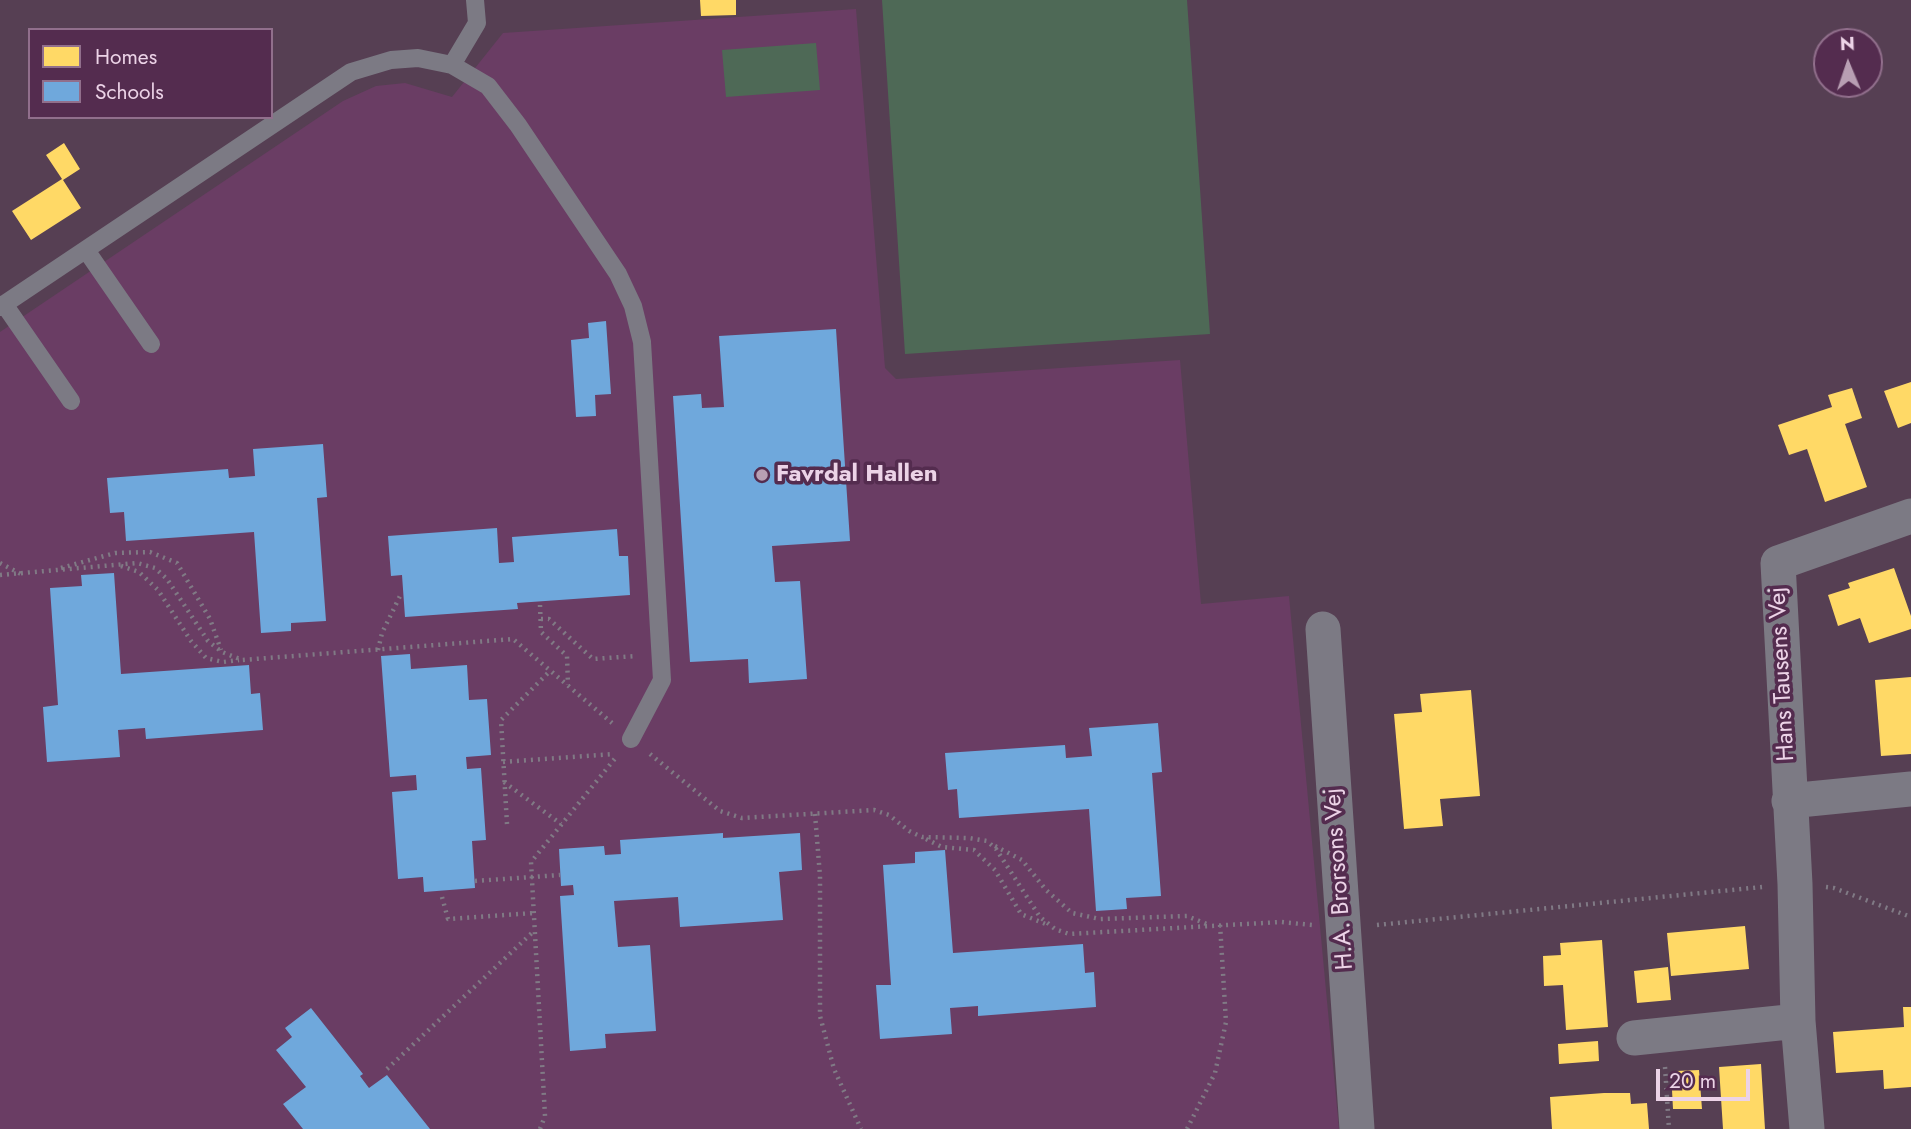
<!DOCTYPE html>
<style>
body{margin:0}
#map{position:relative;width:1911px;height:1129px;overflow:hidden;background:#563f53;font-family:Jost,sans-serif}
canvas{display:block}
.legend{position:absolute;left:28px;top:28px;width:245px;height:91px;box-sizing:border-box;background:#542c4f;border:2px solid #916f8c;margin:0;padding:9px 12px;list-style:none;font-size:21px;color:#ecd3e7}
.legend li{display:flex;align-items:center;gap:14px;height:35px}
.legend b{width:35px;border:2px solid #916f8c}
.north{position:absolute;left:1813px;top:28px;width:70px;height:70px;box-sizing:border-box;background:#542c4f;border:2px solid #916f8c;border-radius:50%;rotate:358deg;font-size:19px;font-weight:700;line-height:28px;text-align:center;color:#ecd3e7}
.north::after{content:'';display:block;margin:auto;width:24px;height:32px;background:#b89fb3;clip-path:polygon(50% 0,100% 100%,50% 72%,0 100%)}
.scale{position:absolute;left:1656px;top:1069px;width:94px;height:32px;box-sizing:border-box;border:4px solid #ecd3e7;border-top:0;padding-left:9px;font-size:21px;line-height:24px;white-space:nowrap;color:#ecd3e7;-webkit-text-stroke:5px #542c4f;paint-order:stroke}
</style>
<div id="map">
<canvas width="1911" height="1129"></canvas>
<ul class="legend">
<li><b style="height:19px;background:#ffd966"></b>Homes</li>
<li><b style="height:19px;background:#6fa8dc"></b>Schools</li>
</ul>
<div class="north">N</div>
<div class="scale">20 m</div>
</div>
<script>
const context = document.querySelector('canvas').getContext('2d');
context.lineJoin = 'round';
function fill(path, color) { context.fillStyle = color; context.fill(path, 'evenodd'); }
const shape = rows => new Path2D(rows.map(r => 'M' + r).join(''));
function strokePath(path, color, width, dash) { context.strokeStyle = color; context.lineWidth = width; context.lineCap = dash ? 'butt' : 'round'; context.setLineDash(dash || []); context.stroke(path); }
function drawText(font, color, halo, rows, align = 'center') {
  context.font = font + ' Jost,sans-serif'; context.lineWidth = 7; context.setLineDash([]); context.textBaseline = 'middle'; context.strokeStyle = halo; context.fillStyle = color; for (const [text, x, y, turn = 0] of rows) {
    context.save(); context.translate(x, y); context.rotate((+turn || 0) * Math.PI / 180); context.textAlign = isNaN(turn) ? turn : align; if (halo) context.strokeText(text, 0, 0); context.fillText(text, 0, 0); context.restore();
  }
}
fill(shape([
 [856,9,885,368,896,379,1180,360,1201,604,1289,596,1339,1129,0,1129,0,332,343,101,376,86,405,83,452,97,503,33]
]), '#6a3d64');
fill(shape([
 [882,0,1187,0,1210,334,905,354],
 [816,43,820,90,726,97,722,50]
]), '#4e6956');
fill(shape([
 [700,0,736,0,736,15,701,16],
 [64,143,80,169,63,180,81,208,31,240,12,211,62,179,46,155],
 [1911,382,1911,423,1898,428,1884,391],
 [1852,388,1862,418,1845,424,1867,487,1825,502,1807,449,1789,455,1778,425,1832,407,1828,395],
 [1894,568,1911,616,1911,629,1869,643,1860,618,1838,626,1828,595,1850,588,1848,583],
 [1911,677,1911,754,1881,756,1875,680],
 [1471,690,1480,796,1440,799,1443,826,1404,829,1394,714,1422,712,1420,694],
 [1745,926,1749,969,1671,976,1667,933],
 [1602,940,1608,1027,1566,1030,1563,985,1544,986,1543,956,1561,955,1560,943],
 [1668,967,1671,1000,1637,1003,1634,971],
 [1903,1007,1911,1007,1911,1087,1884,1089,1883,1070,1836,1073,1833,1032,1904,1027],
 [1598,1041,1599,1061,1559,1064,1558,1044],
 [1761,1064,1765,1129,1723,1129,1719,1067],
 [1699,1070,1702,1109,1673,1109,1672,1090,1677,1090,1676,1071],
 [1604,1093,1630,1093,1631,1104,1647,1103,1649,1129,1552,1129,1550,1097]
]), '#ffd966');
fill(shape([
 [606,321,611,394,595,395,596,416,576,417,571,340,589,338,588,323],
 [836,329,850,541,772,546,775,582,800,581,807,679,749,683,748,659,690,662,673,396,701,394,702,408,724,407,719,336],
 [323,444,327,497,317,498,326,621,291,623,291,631,261,633,254,532,126,541,124,512,110,513,107,478,228,469,229,478,255,476,253,449],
 [497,528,499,563,514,562,512,537,617,529,619,556,628,556,630,595,517,603,518,609,405,617,402,575,391,576,388,536],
 [114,573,121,674,249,665,251,694,260,693,263,730,146,739,145,728,118,730,120,757,47,762,43,707,58,705,50,588,82,586,81,575],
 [410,654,411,669,467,665,469,700,487,699,491,755,466,757,467,769,481,768,486,840,472,841,475,888,424,892,423,877,398,879,392,792,417,790,416,775,390,777,381,656],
 [1158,723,1162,772,1152,773,1161,896,1126,898,1127,909,1096,911,1089,809,959,818,957,789,948,790,945,753,1065,745,1066,758,1092,756,1089,728],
 [723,833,723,838,800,833,802,870,779,872,783,920,680,927,678,897,614,901,618,947,650,945,656,1031,605,1034,606,1048,570,1051,560,896,574,895,573,885,561,886,559,849,604,846,605,855,621,854,620,840],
 [945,850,953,953,1083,944,1085,973,1094,972,1096,1007,978,1016,978,1006,950,1008,952,1034,880,1039,876,985,891,985,883,865,915,863,915,852],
 [311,1008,363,1074,360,1076,369,1088,387,1075,430,1129,303,1129,283,1104,306,1087,276,1050,292,1037,285,1028]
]), '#6fa8dc');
strokePath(shape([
 [0,563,21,574],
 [121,566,139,572,158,590,191,641,206,658,223,662,239,660],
 [61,568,115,553,150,552,177,563,210,619,221,650],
 [0,575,137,563,155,568,167,579,208,641,222,652,242,660,513,639,612,723],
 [540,605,541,632,567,656,568,685],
 [541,619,549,619,593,659,636,656],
 [378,650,382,633,401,594],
 [650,754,720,811,742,818,874,810,889,815,909,831,922,837,969,838,987,841,996,849,1040,917,1055,929,1069,934,1281,922,1312,925],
 [503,762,614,754],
 [504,782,561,824],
 [815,814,820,876,820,1016,834,1069,861,1129],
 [507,824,501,720,550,671],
 [926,839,942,847,974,850,995,870,1021,914,1048,925],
 [995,846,1022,860,1046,890,1072,913,1100,919,1187,916,1209,925],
 [475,881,560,875],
 [1826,887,1834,888,1911,917],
 [442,897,448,919,534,913],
 [1377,925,1762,887],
 [1665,1067,1669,1129],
 [387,1069,534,931],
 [540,1129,545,1116,531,862,617,756],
 [1187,1129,1215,1073,1226,1022,1220,924]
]), '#807a85', 4.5, [2, 5]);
strokePath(shape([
 [452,65,477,23,475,0],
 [86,250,151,344],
 [4,304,71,401],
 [0,307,351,72,391,60,418,58,452,65,488,86,518,125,618,274,633,306,642,342,662,680,631,739]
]), '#7c7a84', 18);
strokePath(shape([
 [1323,629,1357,1129],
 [1789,801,1911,789],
 [1634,1038,1798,1021],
 [1807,1129,1798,1021,1795,884,1778,563,1911,516]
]), '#7c7a84', 35);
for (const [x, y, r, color] of [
 [762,475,7,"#b89fb3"]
]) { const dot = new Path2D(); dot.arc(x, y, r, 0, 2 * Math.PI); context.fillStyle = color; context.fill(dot); strokePath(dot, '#542c4f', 2.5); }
drawText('bold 24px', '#ecd3e7', '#542c4f', [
 ["Favrdal Hallen",776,475]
], 'left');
drawText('24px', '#ecd3e7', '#542c4f', [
 ["Hans Tausens Vej",1783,674,-93],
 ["H.A. Brorsons Vej",1340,879,-94]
]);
</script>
